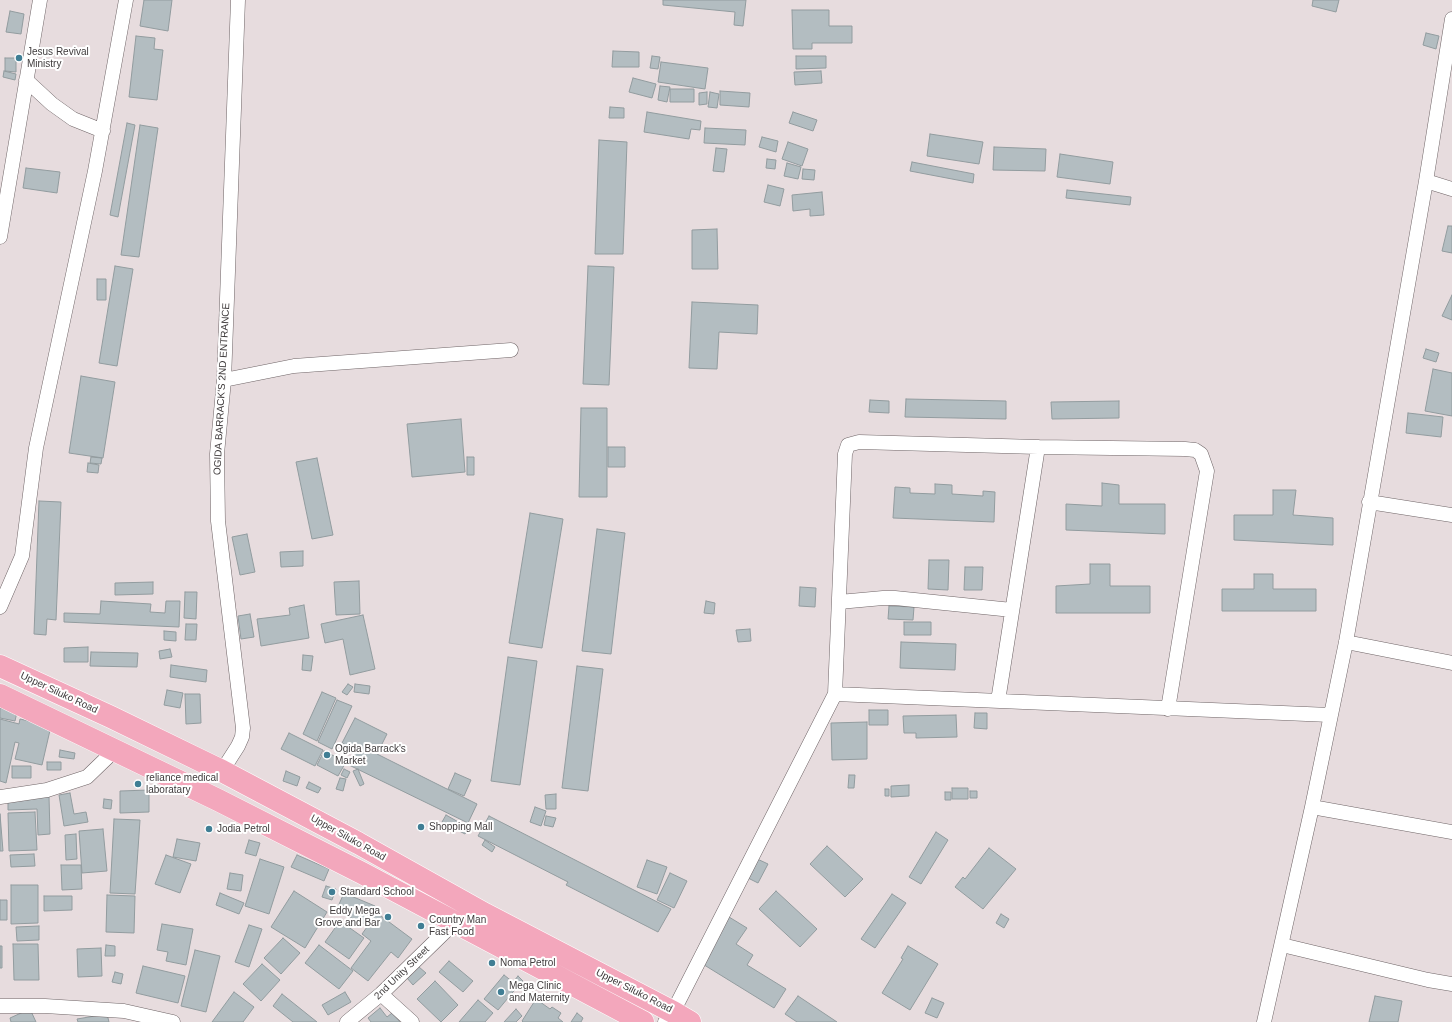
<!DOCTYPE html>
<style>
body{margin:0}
canvas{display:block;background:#e7dcde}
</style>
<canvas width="1452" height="1022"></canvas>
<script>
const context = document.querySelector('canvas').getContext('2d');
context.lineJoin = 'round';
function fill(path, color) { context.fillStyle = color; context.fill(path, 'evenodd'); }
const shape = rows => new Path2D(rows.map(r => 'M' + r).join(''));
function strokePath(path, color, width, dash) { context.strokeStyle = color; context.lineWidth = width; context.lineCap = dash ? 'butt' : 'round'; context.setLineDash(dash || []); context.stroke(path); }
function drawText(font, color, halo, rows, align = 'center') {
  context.font = font + ' Arial,sans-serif'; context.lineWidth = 4; context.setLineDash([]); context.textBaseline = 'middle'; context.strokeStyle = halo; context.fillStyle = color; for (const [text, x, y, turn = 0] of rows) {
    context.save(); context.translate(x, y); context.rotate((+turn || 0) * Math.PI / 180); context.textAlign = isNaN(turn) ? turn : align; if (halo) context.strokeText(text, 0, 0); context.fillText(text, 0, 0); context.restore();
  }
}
const building = shape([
 [144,0,172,0,168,31,140,26,144,0],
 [663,0,746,0,743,26,734,25,735,12,663,5,663,0],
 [1313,0,1339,0,1336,12,1312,6,1313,0],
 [792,10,829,10,829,26,852,26,852,43,812,43,812,49,793,49,792,10],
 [10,11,24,14,21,34,6,32,10,11],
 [1426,33,1439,36,1436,49,1423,45,1426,33],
 [136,36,155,38,154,49,163,50,157,100,129,97,136,36],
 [613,51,639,52,639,67,612,67,613,51],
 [652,56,660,57,658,69,650,68,652,56],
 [796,56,826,56,826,68,796,69,796,56],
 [5,58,16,58,16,72,5,71,5,58],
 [661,62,708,68,705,89,658,82,661,62],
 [4,71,16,74,15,80,3,77,4,71],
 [821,71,822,83,795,85,794,72,821,71],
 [633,78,656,84,652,98,629,92,633,78],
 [660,86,670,87,667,102,658,100,660,86],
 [670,89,694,89,694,102,670,102,670,89],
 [720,91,750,93,749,107,720,105,720,91],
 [707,92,707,104,699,105,699,93,707,92],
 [710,92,719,94,717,108,708,107,710,92],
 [610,107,624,108,624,118,609,118,610,107],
 [647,112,701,121,700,130,691,129,689,139,644,132,647,112],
 [793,112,817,120,813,131,789,123,793,112],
 [127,123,135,125,118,217,110,215,127,123],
 [140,125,158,128,139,257,121,255,140,125],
 [705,128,746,130,745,145,704,143,705,128],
 [930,134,983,142,979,164,927,156,930,134],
 [762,137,778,141,776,152,759,147,762,137],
 [599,140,627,142,623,254,595,254,599,140],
 [788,142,808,149,802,166,782,159,788,142],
 [994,147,1046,149,1045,171,993,170,994,147],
 [716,148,727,149,724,172,713,171,716,148],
 [1060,154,1113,162,1110,184,1057,177,1060,154],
 [767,159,776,160,775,169,766,168,767,159],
 [912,162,974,174,973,183,910,171,912,162],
 [787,163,801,167,798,179,784,176,787,163],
 [26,168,60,172,57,193,23,188,26,168],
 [803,169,815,170,814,180,802,179,803,169],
 [768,185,784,189,780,206,764,202,768,185],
 [1067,190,1131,197,1130,205,1066,198,1067,190],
 [822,192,824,215,810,216,810,209,793,211,792,195,822,192],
 [1448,226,1452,226,1452,253,1442,251,1448,226],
 [717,229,718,269,692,269,692,230,717,229],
 [115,266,133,269,117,366,99,363,115,266],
 [588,266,614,267,609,385,583,384,588,266],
 [97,279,106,279,106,300,97,300,97,279],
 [1452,295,1452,320,1442,316,1452,295],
 [692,302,758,305,757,334,719,332,717,369,689,368,692,302],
 [1426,349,1439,353,1436,362,1423,358,1426,349],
 [1433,369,1452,373,1452,416,1425,411,1433,369],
 [81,376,115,382,103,458,69,453,81,376],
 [906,399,1006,401,1006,419,905,417,906,399],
 [870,400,889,401,889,413,869,412,870,400],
 [1119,401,1119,418,1052,419,1051,402,1119,401],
 [581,408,607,408,607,497,579,497,581,408],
 [1408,413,1443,417,1441,437,1406,433,1408,413],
 [461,419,465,472,412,477,407,424,461,419],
 [608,447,625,447,625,467,608,467,608,447],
 [91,457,102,458,101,464,90,463,91,457],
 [467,457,474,457,474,475,467,475,467,457],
 [317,458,333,535,312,539,296,462,317,458],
 [88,463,99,465,98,473,87,472,88,463],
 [1102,483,1119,485,1119,504,1165,504,1165,534,1066,530,1066,504,1102,506,1102,483],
 [935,484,952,485,952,494,983,496,983,491,995,492,994,522,893,518,895,487,910,488,910,493,935,494,935,484],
 [1273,490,1296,490,1293,515,1333,518,1333,545,1234,540,1234,515,1273,515,1273,490],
 [39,501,61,502,56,620,47,619,46,635,34,634,39,501],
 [530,513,563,519,542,648,509,643,530,513],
 [597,529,625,533,611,654,582,651,597,529],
 [247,534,255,572,240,575,232,537,247,534],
 [303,551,303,566,281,567,280,552,303,551],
 [929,560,949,560,948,590,928,589,929,560],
 [1090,564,1110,564,1110,586,1150,586,1150,613,1056,613,1056,586,1090,584,1090,564],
 [965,567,983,567,982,590,964,590,965,567],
 [1254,574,1273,574,1273,589,1316,589,1316,611,1222,611,1222,589,1254,589,1254,574],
 [359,581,360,614,336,615,334,582,359,581],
 [153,582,153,594,115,595,115,583,153,582],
 [800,587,816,588,815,607,799,606,800,587],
 [185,592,197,592,196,619,184,618,185,592],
 [101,601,151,604,150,612,165,613,166,601,180,601,179,627,64,622,64,613,100,614,101,601],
 [706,601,715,603,714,614,704,613,706,601],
 [304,605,309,638,261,646,257,619,290,615,289,608,304,605],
 [889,606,914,607,913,620,888,619,889,606],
 [250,614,254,637,241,639,238,616,250,614],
 [363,615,375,669,350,675,343,639,325,643,321,624,363,615],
 [904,622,931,622,931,635,904,635,904,622],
 [186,624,197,624,196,640,185,640,186,624],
 [750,629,751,641,738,642,736,630,750,629],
 [164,631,176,632,176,641,164,640,164,631],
 [901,642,956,644,955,670,900,668,901,642],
 [88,647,88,662,64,662,64,648,88,647],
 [170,649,172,657,160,659,159,651,170,649],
 [91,652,138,653,137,667,90,666,91,652],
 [303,655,313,656,311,671,302,670,303,655],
 [508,657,537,661,520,785,491,781,508,657],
 [171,665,207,670,206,682,170,677,171,665],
 [577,666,603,669,588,791,562,788,577,666],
 [348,684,353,687,347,695,342,692,348,684],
 [355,684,370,686,369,694,354,692,355,684],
 [167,690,183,693,180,708,164,705,167,690],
 [322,692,336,698,317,741,303,734,322,692],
 [185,694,200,694,201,723,186,724,185,694],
 [337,700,352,706,332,749,318,742,337,700],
 [0,708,17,712,15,721,0,718,0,708],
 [869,710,888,710,888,725,869,725,869,710],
 [975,713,987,713,987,729,974,728,975,713],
 [956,715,957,737,916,738,916,733,904,733,903,716,956,715],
 [355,718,387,734,377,754,477,804,468,823,349,765,356,750,342,743,355,718],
 [0,719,19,724,20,719,51,726,42,765,15,759,19,743,15,742,6,783,0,781,0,719],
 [867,722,867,759,832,760,831,723,867,722],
 [289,733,323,750,315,766,281,749,289,733],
 [60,750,75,753,74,759,59,757,60,750],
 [324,751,346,762,338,776,317,765,324,751],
 [47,762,61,762,61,770,47,770,47,762],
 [12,766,31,766,31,778,12,778,12,766],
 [344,769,350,772,347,778,341,775,344,769],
 [358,769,364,784,360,786,353,771,358,769],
 [286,771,300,777,297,786,283,781,286,771],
 [455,773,471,780,464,796,448,789,455,773],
 [849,775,855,775,854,788,848,788,849,775],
 [340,778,346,779,343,791,336,789,340,778],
 [309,782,321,788,318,793,306,788,309,782],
 [909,785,909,796,891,797,891,786,909,785],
 [952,788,968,788,968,799,952,799,952,788],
 [885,789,889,789,889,796,885,796,885,789],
 [149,790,149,812,120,813,120,791,149,790],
 [970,791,977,791,977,798,970,798,970,791],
 [945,792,951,792,951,800,945,800,945,792],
 [70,793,74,814,86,812,88,822,64,826,59,795,70,793],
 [556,794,556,809,546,809,545,795,556,794],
 [49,796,50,834,38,835,37,809,8,810,8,797,49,796],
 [104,799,112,800,111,809,103,808,104,799],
 [535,807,546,811,541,826,530,822,535,807],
 [35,812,37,850,9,851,8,813,35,812],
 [0,814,3,851,0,851,0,814],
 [446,815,469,828,465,834,442,822,446,815],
 [489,816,671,909,658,932,566,885,568,882,478,836,489,816],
 [546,816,556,818,553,827,544,825,546,816],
 [114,819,140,820,135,894,110,893,114,819],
 [103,829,107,871,82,873,79,831,103,829],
 [936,832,948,840,921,884,909,877,936,832],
 [76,834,77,859,66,860,65,835,76,834],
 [177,839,200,843,196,861,173,857,177,839],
 [249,840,260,843,256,856,245,853,249,840],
 [485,840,495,847,492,852,482,845,485,840],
 [827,846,863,879,845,897,810,864,827,846],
 [989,848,1016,869,983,909,955,887,963,877,965,879,989,848],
 [34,854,35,866,11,867,10,855,34,854],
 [166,855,191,864,180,893,155,884,166,855],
 [297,855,329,869,324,881,291,867,297,855],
 [753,857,768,864,758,883,744,876,753,857],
 [260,859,284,867,269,914,245,906,260,859],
 [647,860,667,867,657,894,637,887,647,860],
 [61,865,81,865,82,889,62,890,61,865],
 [230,873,243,875,241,891,227,889,230,873],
 [670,873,687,881,674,908,657,900,670,873],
 [11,885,38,885,38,923,11,924,11,885],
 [326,886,336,889,332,900,322,897,326,886],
 [294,891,327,912,305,948,271,927,294,891],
 [776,891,817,929,800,947,759,909,776,891],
 [220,893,244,903,239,914,216,905,220,893],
 [344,893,375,906,367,925,336,911,344,893],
 [892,894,906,903,875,948,861,939,892,894],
 [107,895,135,896,134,933,106,932,107,895],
 [44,896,72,896,72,910,44,911,44,896],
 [0,900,7,900,7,920,0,920,0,900],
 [377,913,412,939,398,958,391,952,368,981,351,968,371,941,362,934,377,913],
 [1001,914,1009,919,1004,928,996,923,1001,914],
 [729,917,747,928,736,944,753,955,747,965,786,989,774,1008,701,963,729,917],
 [340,921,364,938,349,959,325,942,340,921],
 [162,924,193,929,186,965,166,961,168,952,157,950,162,924],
 [249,925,262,929,249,967,235,962,249,925],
 [39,926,39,940,17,941,16,927,39,926],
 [283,938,300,953,281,974,264,958,283,938],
 [13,944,38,944,39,980,14,980,13,944],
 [106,945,115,946,115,956,105,956,106,945],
 [319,945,353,971,339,989,305,963,319,945],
 [0,946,2,946,2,968,0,968,0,946],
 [908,946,938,964,910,1010,882,993,903,959,901,958,908,946],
 [101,948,102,976,78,977,77,949,101,948],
 [195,950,220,956,206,1012,181,1006,195,950],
 [449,961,473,981,463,992,439,972,449,961],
 [262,964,280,980,261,1001,243,984,262,964],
 [143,966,185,976,178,1003,136,993,143,966],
 [419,967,426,973,413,985,407,978,419,967],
 [115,972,123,974,121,984,112,982,115,972],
 [504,975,518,986,498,1010,484,999,504,975],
 [518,976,523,981,519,985,514,981,518,976],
 [435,981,458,1005,441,1022,417,999,435,981],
 [234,992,254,1007,243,1022,212,1022,234,992],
 [345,992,351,1002,328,1015,322,1005,345,992],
 [282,994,317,1022,293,1022,273,1006,282,994],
 [798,996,837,1022,797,1022,785,1014,798,996],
 [1375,996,1402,1001,1398,1022,1369,1022,1375,996],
 [932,998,944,1003,937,1018,925,1013,932,998],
 [536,999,550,1009,552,1007,561,1013,558,1018,563,1022,523,1022,522,1021,536,999],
 [478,1000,493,1013,485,1022,459,1022,478,1000],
 [380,1008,387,1017,392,1013,400,1022,371,1022,368,1018,380,1008],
 [30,1009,36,1022,11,1022,10,1018,30,1009],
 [516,1009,522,1016,516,1022,504,1022,516,1009],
 [577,1013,583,1018,581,1022,571,1022,577,1013],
 [107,1014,109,1022,78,1022,77,1019,107,1014]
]);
fill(building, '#b3bdc1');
strokePath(building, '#929c9f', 1);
const minor = shape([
 [26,80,52,104,73,119,103,131],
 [1426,181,1452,189],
 [0,237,40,0],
 [224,380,294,366,511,350],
 [1369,502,1452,515],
 [839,602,883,598,895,598,1012,610],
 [0,607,22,556,36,448,95,171,126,0],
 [1346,642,1452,663],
 [835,694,1330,715],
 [998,701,1038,447],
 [222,771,238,746,242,737,243,728,218,521,217,454,224,380,238,0],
 [0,797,47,790,87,777,114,751],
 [1312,807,1452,832],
 [1282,945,1428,980,1452,984],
 [381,994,412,1022],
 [0,1006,45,1006,124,1011,173,1022],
 [347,1022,381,994,455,922],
 [665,1022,673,1012,835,694,845,454,848,445,859,442,1038,447,1185,449,1195,450,1201,454,1207,471,1168,709],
 [1264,1022,1312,807,1346,642,1426,181,1452,19]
]);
const primary = shape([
 [0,666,111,717,222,771,358,843,485,914,673,1012,690,1022],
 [0,695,218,800,362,873,643,1022]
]);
strokePath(minor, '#6f6567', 15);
strokePath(primary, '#fff', 23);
strokePath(minor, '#fff', 14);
strokePath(primary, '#f3a7bc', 22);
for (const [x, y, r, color] of [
 [19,58,4,"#407e94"],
 [327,755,4,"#407e94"],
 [138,784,4,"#407e94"],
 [421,827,4,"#407e94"],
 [209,829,4,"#407e94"],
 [332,892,4,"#407e94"],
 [388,917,4,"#407e94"],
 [421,926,4,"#407e94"],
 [492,963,4,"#407e94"],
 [501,992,4,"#407e94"]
]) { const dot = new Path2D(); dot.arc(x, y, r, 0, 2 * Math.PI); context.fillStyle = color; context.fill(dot); strokePath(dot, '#fff', 1.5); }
drawText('10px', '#3f3b3c', '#fff', [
 ["Jesus Revival",27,52],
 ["Ministry",27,64],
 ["Ogida Barrack's",335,749],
 ["Market",335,761],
 ["reliance medical",146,778],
 ["laboratary",146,790],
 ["Shopping Mall",429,827],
 ["Jodia Petrol",217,829],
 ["Standard School",340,892],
 ["Eddy Mega",380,911,"right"],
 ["Grove and Bar",380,923,"right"],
 ["Country Man",429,920],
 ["Fast Food",429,932],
 ["Noma Petrol",500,963],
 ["Mega Clinic",509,986],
 ["and Maternity",509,998]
], 'left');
drawText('10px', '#3f3b3c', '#fff', [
 ["OGIDA BARRACK'S 2ND ENTRANCE",222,389,-87],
 ["Upper Siluko Road",59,693,25],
 ["Upper Siluko Road",348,838,29],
 ["2nd Unity Street",402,973,-44],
 ["Upper Siluko Road",634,991,27]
]);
</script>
